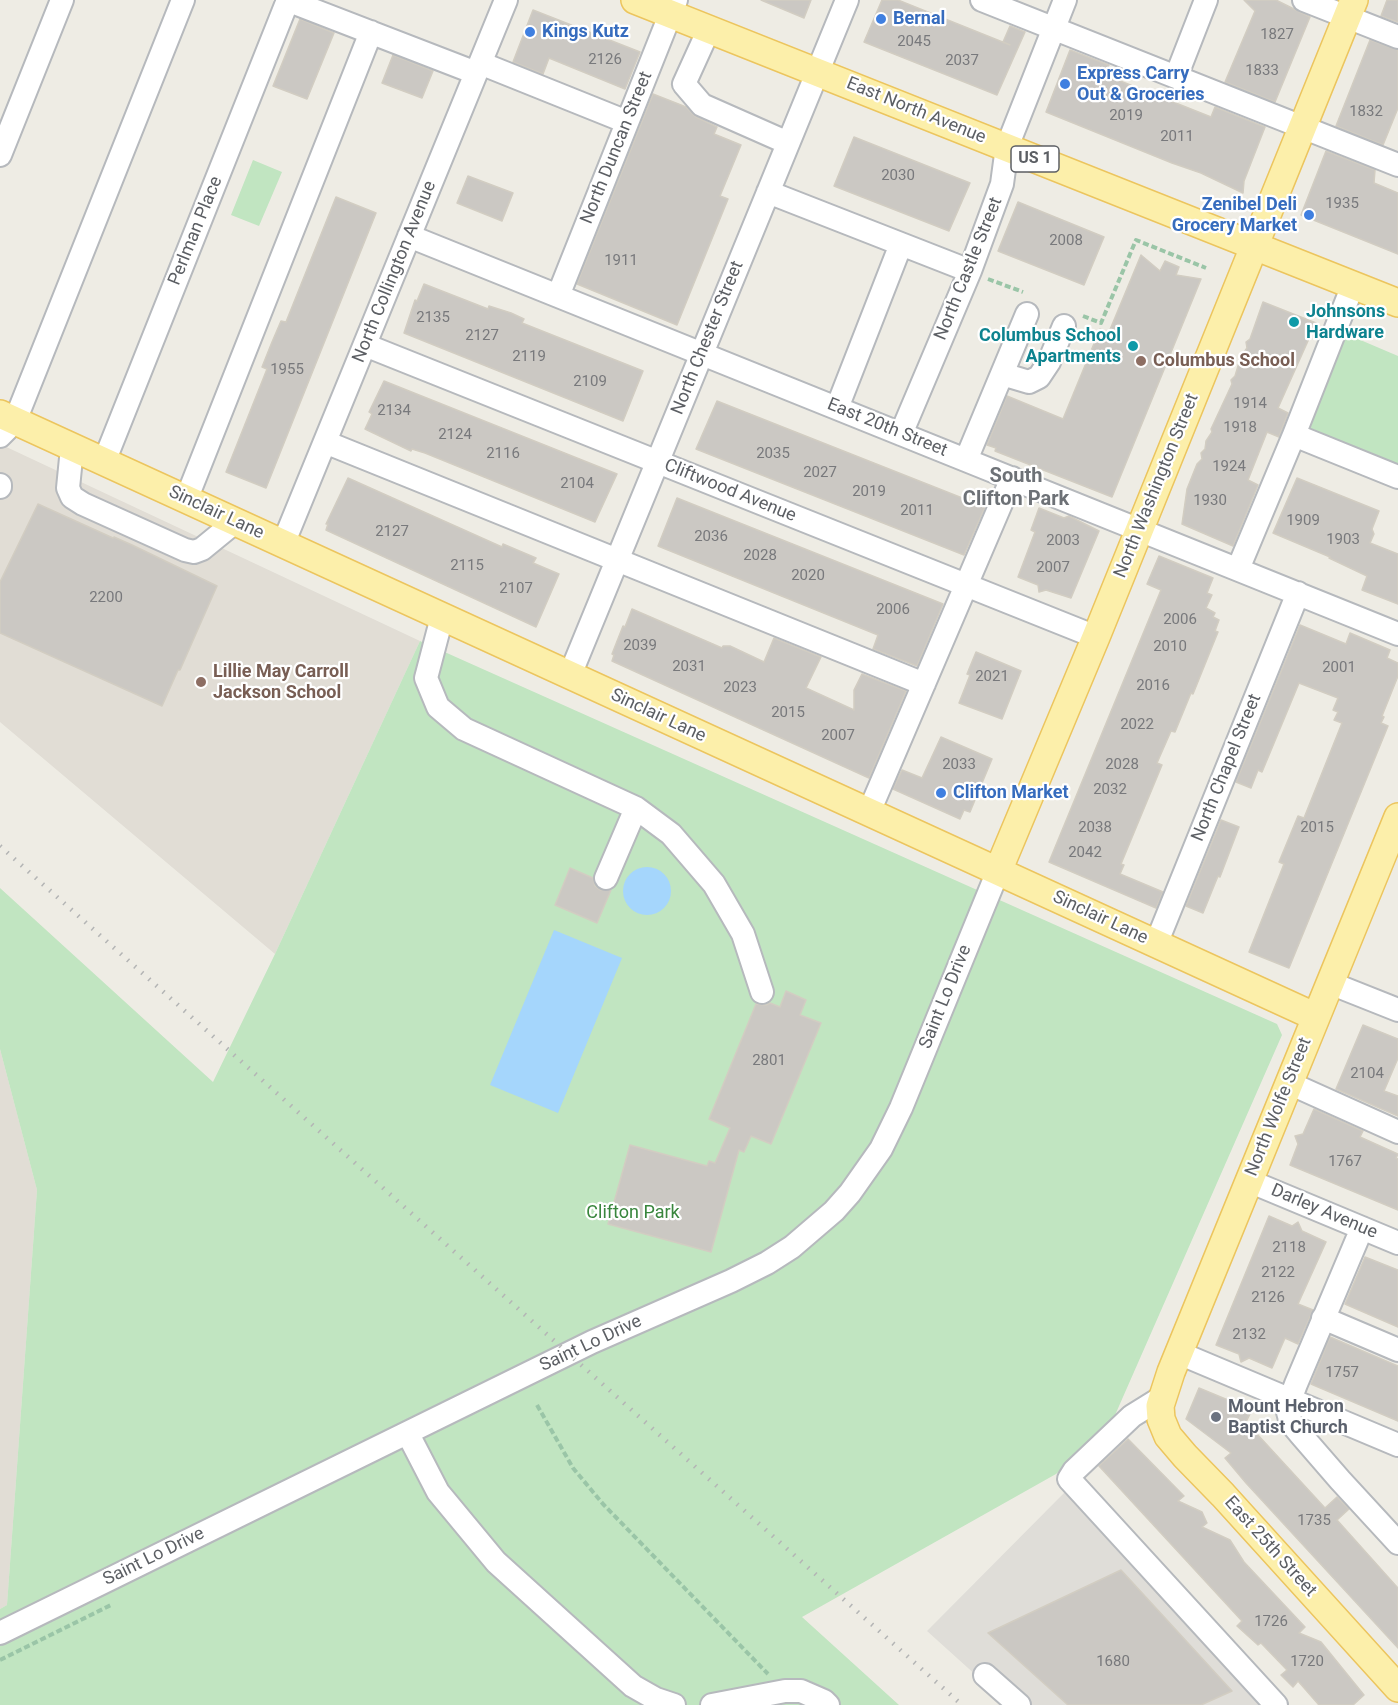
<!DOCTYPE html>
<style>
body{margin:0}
canvas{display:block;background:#eeece4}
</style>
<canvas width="1398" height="1705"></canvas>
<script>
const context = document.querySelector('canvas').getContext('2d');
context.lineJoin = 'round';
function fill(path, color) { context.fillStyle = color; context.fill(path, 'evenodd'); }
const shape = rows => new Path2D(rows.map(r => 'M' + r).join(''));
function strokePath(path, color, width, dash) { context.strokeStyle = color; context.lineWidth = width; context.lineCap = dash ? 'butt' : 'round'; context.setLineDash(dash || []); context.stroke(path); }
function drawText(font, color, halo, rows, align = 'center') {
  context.font = font + ' Roboto,sans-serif'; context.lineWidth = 4.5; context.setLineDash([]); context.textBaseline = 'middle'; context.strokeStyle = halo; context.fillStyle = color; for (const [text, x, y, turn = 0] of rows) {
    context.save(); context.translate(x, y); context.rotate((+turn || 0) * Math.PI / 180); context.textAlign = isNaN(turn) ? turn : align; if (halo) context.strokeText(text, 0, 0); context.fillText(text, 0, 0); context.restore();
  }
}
fill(shape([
 [1067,1490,1269,1705,1009,1705,927,1631]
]), '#dfddd8');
fill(shape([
 [0,444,420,641,275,954,0,722],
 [0,1049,37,1190,7,1605,0,1609]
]), '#e1ddd5');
fill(shape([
 [253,160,282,172,259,226,231,215],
 [1344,333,1398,356,1398,465,1305,426],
 [420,641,1277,1024,1282,1035,1112,1422,1056,1474,802,1617,899,1705,0,1705,0,1609,7,1605,37,1190,0,1049,0,888,213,1082,275,954]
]), '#c1e5c1');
fill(shape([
 '623 891a24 24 0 1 1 48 0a24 24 0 1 1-48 0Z',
 [554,930,622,958,558,1113,490,1085]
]), '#a5d6fc');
const building = shape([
 [761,0,811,0,804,18,761,0],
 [882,0,898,0,1010,45,1003,42,1010,26,1025,32,997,95,864,42,882,0],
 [1244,0,1276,0,1310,17,1275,102,1225,82,1255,11,1244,0],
 [1387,0,1398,0,1398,22,1381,16,1387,0],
 [533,10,640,52,625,89,549,58,543,74,513,62,533,10],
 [300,19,334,33,307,99,273,86,300,19],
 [1370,40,1398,50,1398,108,1383,145,1336,126,1370,40],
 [1070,50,1109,65,1105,75,1143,90,1211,117,1215,107,1265,127,1244,181,1243,193,1201,173,1172,163,1046,112,1070,50],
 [393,55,433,71,422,98,382,83,393,55],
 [653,94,686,107,696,117,717,127,714,134,741,145,720,196,728,199,677,325,577,284,653,94],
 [854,137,970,183,949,231,834,186,854,137],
 [1326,151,1375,170,1374,183,1398,193,1398,254,1301,215,1326,151],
 [468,176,513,193,502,221,457,203,468,176],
 [336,197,376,213,266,488,226,472,267,369,262,367,272,342,281,321,286,322,336,197],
 [1018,202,1104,237,1084,285,998,251,1018,202],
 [1141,255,1160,271,1165,261,1179,267,1176,275,1201,279,1112,497,995,451,996,448,987,445,1007,396,1063,419,1100,329,1109,332,1141,255],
 [424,284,488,309,489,306,511,313,524,319,522,323,643,371,623,421,404,333,415,300,417,301,424,284],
 [1263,302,1316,323,1278,408,1288,413,1279,437,1267,432,1248,480,1258,485,1233,546,1182,524,1187,489,1197,464,1202,459,1201,453,1205,449,1206,441,1212,432,1211,429,1232,384,1231,380,1235,376,1241,356,1247,348,1246,342,1250,339,1263,302],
 [384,381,617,474,595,522,425,453,412,449,411,451,365,429,372,414,369,412,384,381],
 [717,401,985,507,964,555,696,449,717,401],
 [348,478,502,547,503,544,536,558,533,563,559,574,536,627,326,530,328,524,326,524,348,478],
 [1297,478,1379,511,1372,529,1374,534,1370,543,1398,554,1398,604,1362,590,1367,576,1329,558,1330,557,1273,533,1297,478],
 [677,498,943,604,917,666,873,649,878,635,658,546,677,498],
 [38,504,113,538,114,537,132,545,217,586,180,670,178,670,162,706,0,633,0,582,38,504],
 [1039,508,1064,518,1069,516,1099,531,1071,598,1046,590,1039,592,1038,585,1018,577,1035,532,1031,530,1039,508],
 [1159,556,1213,578,1207,593,1212,595,1206,608,1215,613,1213,617,1219,620,1215,631,1218,632,1193,694,1191,693,1175,732,1171,731,1157,763,1162,765,1121,864,1124,865,1120,874,1163,892,1156,908,1049,862,1161,590,1147,584,1159,556],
 [632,609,722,648,723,646,730,646,764,662,774,638,821,657,806,688,854,710,854,690,862,674,906,691,869,778,612,661,614,655,612,654,623,626,625,627,632,609],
 [1300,625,1346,644,1350,633,1390,650,1387,658,1398,663,1398,676,1382,716,1384,717,1381,723,1388,726,1289,968,1249,952,1284,864,1279,862,1298,816,1304,818,1342,723,1334,720,1338,712,1333,710,1338,698,1299,683,1262,772,1258,770,1251,788,1236,782,1300,625],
 [976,652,1021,671,1002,719,959,703,970,675,967,674,976,652],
 [941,737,992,759,970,812,964,810,960,819,893,789,902,770,922,778,941,737],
 [1221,820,1239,827,1220,877,1218,876,1203,913,1186,906,1221,820],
 [570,868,593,878,595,886,600,890,611,890,597,923,555,905,570,868],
 [786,991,806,1000,800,1015,821,1023,771,1144,751,1136,744,1152,739,1150,711,1252,608,1224,630,1145,707,1166,709,1161,715,1163,730,1128,709,1119,756,1004,766,1005,770,1003,780,1007,786,991],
 [1363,1025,1398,1039,1398,1058,1384,1091,1398,1096,1398,1116,1336,1089,1363,1025],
 [1314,1109,1363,1131,1360,1137,1398,1154,1396,1158,1398,1159,1398,1210,1290,1165,1298,1144,1295,1136,1303,1134,1314,1109],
 [1269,1216,1292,1226,1298,1222,1302,1231,1326,1242,1298,1304,1313,1310,1298,1344,1285,1338,1272,1368,1249,1358,1241,1362,1239,1354,1216,1345,1269,1216],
 [1365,1257,1398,1270,1398,1327,1345,1304,1365,1257],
 [1330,1337,1398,1366,1398,1421,1311,1384,1330,1337],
 [1199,1388,1252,1410,1246,1422,1325,1508,1337,1497,1349,1509,1337,1520,1398,1588,1398,1648,1246,1483,1225,1458,1231,1453,1186,1419,1199,1388],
 [1128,1439,1184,1496,1178,1501,1202,1512,1207,1523,1202,1527,1230,1540,1244,1562,1305,1627,1299,1633,1321,1642,1364,1695,1353,1705,1319,1705,1298,1681,1293,1687,1281,1675,1287,1670,1261,1643,1258,1645,1237,1626,1242,1621,1099,1466,1128,1439],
 [1121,1570,1166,1619,1232,1691,1201,1705,1068,1705,988,1633,1121,1570]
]);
fill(building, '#cbc8c3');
strokePath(building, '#d2cdc2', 1.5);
const minor = shape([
 [287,0,476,73],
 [982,0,1398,165],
 [1304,0,1398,37],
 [709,29,684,84,702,105,788,143],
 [480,63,627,122],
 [1176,77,1206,0],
 [0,155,62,0],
 [768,192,970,271],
 [409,236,1398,634],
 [558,296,676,0],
 [365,345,1096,637],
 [1002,374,1029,382,1039,377,1049,362,1064,326],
 [837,408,901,244],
 [901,434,970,271,1002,184,1007,147,1065,0],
 [1294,435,1398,477],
 [0,436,15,421,183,0],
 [325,442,924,684],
 [72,448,68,488,72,497,83,504,185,550,194,552,202,549,235,522],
 [966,460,1027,314],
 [104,462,288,0],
 [0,485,0,487],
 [186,500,371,32],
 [283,544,506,0],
 [1238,569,1294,435,1353,285],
 [442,617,426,678,438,707,464,729,636,808,671,834,714,884,743,934,762,992],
 [570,675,847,0],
 [869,812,1012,478],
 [606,878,636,808],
 [1156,944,1298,593],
 [1330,983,1398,1010],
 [1289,1083,1398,1132],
 [1249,1181,1398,1243],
 [1362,1228,1296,1384,1290,1400,1288,1412,1291,1423,1301,1435,1340,1480,1398,1543],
 [1323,1318,1398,1350],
 [1179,1353,1398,1445],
 [1161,1398,1132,1416,1074,1471,1069,1479,1276,1705],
 [408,1434,438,1492,496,1562,633,1686,656,1699,674,1705],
 [0,1633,592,1342,731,1281,767,1263,792,1247,834,1211,850,1193,881,1149,901,1108,998,871],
 [985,1675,1019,1705],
 [712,1705,785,1691,801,1691,824,1701,828,1705]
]);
const major = shape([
 [635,0,1398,303],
 [0,414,1316,1017],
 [1398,817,1171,1372,1160,1406,1161,1419,1168,1436,1185,1456,1223,1495,1398,1688],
 [998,871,1096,637,1354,0]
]);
strokePath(minor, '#b6b9bd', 26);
strokePath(major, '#ecc55e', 30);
strokePath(shape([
 [988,279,1023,292],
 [1083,316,1101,323,1136,240,1206,268],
 [537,1405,573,1468,603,1504,768,1674],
 [0,1660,111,1605]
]), '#9ac5a7', 4, [6, 3]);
strokePath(minor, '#fff', 22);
strokePath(major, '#fcefaa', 27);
strokePath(shape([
 [0,846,962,1705]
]), '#b4b5b5', 4.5, [1.5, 8]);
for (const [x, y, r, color] of [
 [881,19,6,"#3f7fe0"],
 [530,32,6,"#3f7fe0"],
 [1065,84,6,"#3f7fe0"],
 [1309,215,6,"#3f7fe0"],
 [1294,322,6,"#0f9aa8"],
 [1133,346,6,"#0f9aa8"],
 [1141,361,6,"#8d6e63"],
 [201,682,6,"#8d6e63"],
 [941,793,6,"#3f7fe0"],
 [1216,1417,6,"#6b7280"]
]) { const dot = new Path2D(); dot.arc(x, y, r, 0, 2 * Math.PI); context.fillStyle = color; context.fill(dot); strokePath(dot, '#fff', 2); }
drawText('15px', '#78797c', null, [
 ["1827",1277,35],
 ["2045",914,42],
 ["2126",605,60],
 ["2037",962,61],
 ["1833",1262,71],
 ["1832",1366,112],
 ["2019",1126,116],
 ["2011",1177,137],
 ["2030",898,176],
 ["1935",1342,204],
 ["2008",1066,241],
 ["1911",621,261],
 ["2135",433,318],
 ["2127",482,336],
 ["2119",529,357],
 ["1955",287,370],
 ["2109",590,382],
 ["1914",1250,404],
 ["2134",394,411],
 ["1918",1240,428],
 ["2124",455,435],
 ["2116",503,454],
 ["2035",773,454],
 ["1924",1229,467],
 ["2027",820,473],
 ["2104",577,484],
 ["2019",869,492],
 ["1930",1210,501],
 ["2011",917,511],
 ["1909",1303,521],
 ["2127",392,532],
 ["2036",711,537],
 ["1903",1343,540],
 ["2003",1063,541],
 ["2028",760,556],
 ["2115",467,566],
 ["2007",1053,568],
 ["2020",808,576],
 ["2107",516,589],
 ["2200",106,598],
 ["2006",893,610],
 ["2006",1180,620],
 ["2039",640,646],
 ["2010",1170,647],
 ["2031",689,667],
 ["2001",1339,668],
 ["2021",992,677],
 ["2016",1153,686],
 ["2023",740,688],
 ["2015",788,713],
 ["2022",1137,725],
 ["2007",838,736],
 ["2033",959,765],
 ["2028",1122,765],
 ["2032",1110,790],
 ["2038",1095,828],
 ["2015",1317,828],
 ["2042",1085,853],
 ["2801",769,1061],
 ["2104",1367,1074],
 ["1767",1345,1162],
 ["2118",1289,1248],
 ["2122",1278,1273],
 ["2126",1268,1298],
 ["2132",1249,1335],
 ["1757",1342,1373],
 ["1735",1314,1521],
 ["1726",1271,1622],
 ["1680",1113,1662],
 ["1720",1307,1662]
]);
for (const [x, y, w] of [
 [1035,159,48]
]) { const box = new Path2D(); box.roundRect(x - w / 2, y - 13, w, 26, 4.5); context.fillStyle = '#fff'; context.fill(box); strokePath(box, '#5c5f64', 1.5); }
drawText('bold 16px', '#5c5f64', null, [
 ["US 1",1035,159]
]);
drawText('bold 18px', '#366cbe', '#fff', [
 ["Bernal",893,19],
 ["Kings Kutz",542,32],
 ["Express Carry",1077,74],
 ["Out & Groceries",1077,95],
 ["Zenibel Deli",1297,205,"right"],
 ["Grocery Market",1297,226,"right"],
 ["Clifton Market",953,793]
], 'left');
drawText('18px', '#5c5f64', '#fff', [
 ["East North Avenue",916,111,22],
 ["North Duncan Street",617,148,-68],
 ["Perlman Place",196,231,-68],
 ["North Castle Street",969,269,-68],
 ["North Collington Avenue",395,272,-68],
 ["North Chester Street",708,338,-68],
 ["East 20th Street",887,428,22],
 ["North Washington Street",1157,486,-68],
 ["Cliftwood Avenue",730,491,22],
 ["Sinclair Lane",216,513,25],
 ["Sinclair Lane",658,716,25],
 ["North Chapel Street",1227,768,-68],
 ["Sinclair Lane",1100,918,25],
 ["Saint Lo Drive",946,997,-68],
 ["North Wolfe Street",1279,1107,-68],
 ["Darley Avenue",1324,1212,23],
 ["Saint Lo Drive",591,1344,-25],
 ["East 25th Street",1270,1547,48],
 ["Saint Lo Drive",154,1557,-26]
]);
drawText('bold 18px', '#0d838f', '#fff', [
 ["Johnsons",1306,312],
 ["Hardware",1306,333],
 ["Columbus School",1121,336,"right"],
 ["Apartments",1121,357,"right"]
], 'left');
drawText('bold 18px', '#785e54', '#fff', [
 ["Columbus School",1153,361],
 ["Lillie May Carroll",213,672],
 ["Jackson School",213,693]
], 'left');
drawText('18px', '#39863d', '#fff', [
 ["Clifton Park",633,1213]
]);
drawText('bold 18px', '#5b616d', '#fff', [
 ["Mount Hebron",1228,1407],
 ["Baptist Church",1228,1428]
], 'left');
drawText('bold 20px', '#6d7176', '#fff', [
 ["South",1016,477],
 ["Clifton Park",1016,500]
]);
</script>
